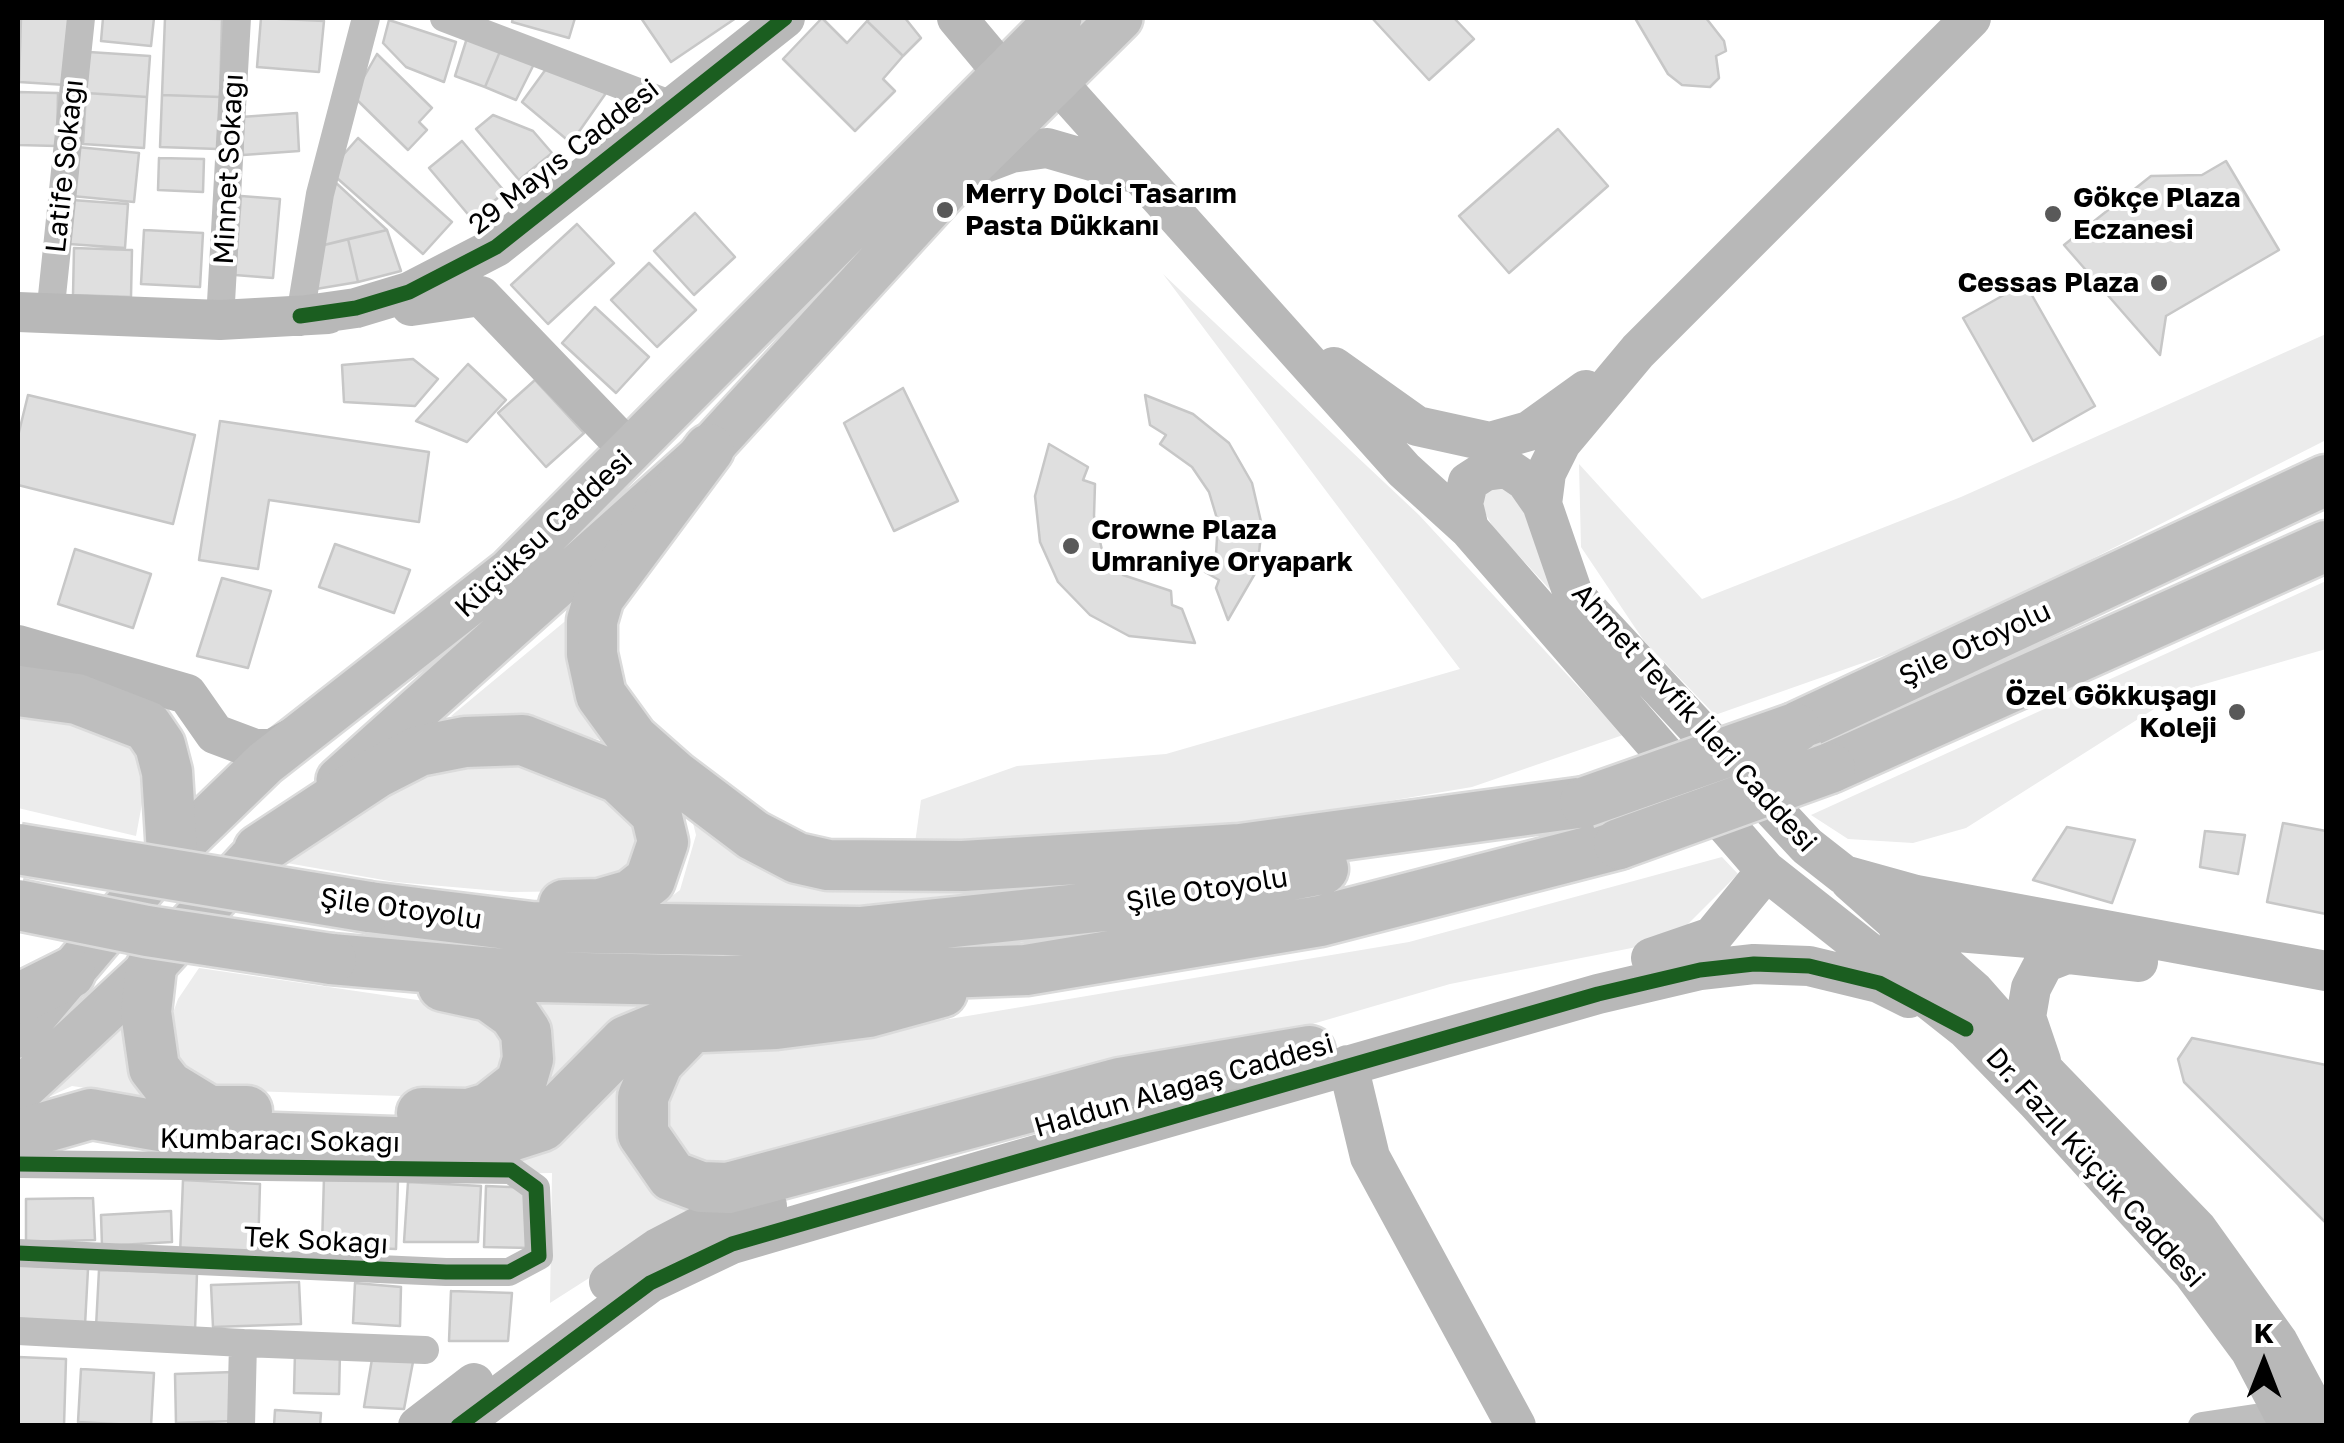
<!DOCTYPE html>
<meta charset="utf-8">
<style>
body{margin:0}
#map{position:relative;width:2344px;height:1443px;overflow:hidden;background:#fff;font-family:"Golos Text",sans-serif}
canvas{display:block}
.frame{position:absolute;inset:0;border:20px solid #000;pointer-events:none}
.north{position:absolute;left:2214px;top:1313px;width:100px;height:100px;-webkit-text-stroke:8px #fff;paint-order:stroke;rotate:0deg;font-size:28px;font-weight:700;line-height:40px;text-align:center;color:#000}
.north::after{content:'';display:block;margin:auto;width:35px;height:45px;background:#000;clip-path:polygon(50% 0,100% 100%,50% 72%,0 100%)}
</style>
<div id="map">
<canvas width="2344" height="1443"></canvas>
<div class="frame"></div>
<div class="north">K</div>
</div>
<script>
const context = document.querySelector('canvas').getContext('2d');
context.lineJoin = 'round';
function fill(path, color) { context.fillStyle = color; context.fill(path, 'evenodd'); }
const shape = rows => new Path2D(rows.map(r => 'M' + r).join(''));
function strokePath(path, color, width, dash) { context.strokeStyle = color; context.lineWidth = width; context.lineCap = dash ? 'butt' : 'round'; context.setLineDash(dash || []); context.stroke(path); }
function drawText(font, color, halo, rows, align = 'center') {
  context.font = font + ' "Golos Text",sans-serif'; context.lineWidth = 8; context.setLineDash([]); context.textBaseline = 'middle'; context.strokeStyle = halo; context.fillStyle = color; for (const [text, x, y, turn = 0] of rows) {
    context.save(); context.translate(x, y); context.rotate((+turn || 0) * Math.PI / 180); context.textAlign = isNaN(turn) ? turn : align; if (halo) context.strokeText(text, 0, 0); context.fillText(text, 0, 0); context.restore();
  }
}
fill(shape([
 [1163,274,1419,515,1623,735,1472,787,1223,829,915,843,921,800,1017,766,1166,754,1460,669],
 [2326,334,2326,440,1942,635,1715,715,1644,641,1581,547,1579,464,1702,599,1961,497],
 [1496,481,1516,489,1566,607,1494,529,1484,511,1483,491],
 [2326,581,2326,649,2184,690,1966,828,1913,843,1848,839,1811,815],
 [581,608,624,746,544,726,451,716],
 [18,705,142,744,146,782,136,836,18,808],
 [475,753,604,776,650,835,632,870,597,891,510,892,395,882,281,862,401,768],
 [687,799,756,856,1116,881,898,904,652,911,680,890,696,835],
 [1722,857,1738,874,1672,940,1450,984,1285,1032,715,1173,689,1163,663,1124,664,1098,679,1074,703,1053,830,1039,1409,942],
 [199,968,465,1007,514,1040,490,1099,219,1090,181,1076,169,1024,178,999],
 [528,995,797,1001,537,1111],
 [141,1004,175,1110,128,1094,72,1086,30,1106],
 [632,1046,624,1092,713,1199,550,1303,552,1173,476,1174]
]), '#ececec');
const building = shape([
 [21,18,71,18,66,85,19,82,21,18],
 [103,18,154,18,151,46,101,41,103,18],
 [165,18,222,19,220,97,162,95,165,18],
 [261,18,324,21,319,72,257,67,261,18],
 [513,18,575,18,569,38,512,22,513,18],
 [641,18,736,18,671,62,641,18],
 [822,18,847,43,867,21,903,56,883,79,895,91,855,131,783,59,822,18],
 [870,18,905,18,921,38,903,56,867,21,870,18],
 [1372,18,1454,18,1474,39,1429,80,1372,18],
 [1635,18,1706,18,1724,41,1726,51,1716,56,1719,78,1710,87,1682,85,1668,74,1635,18],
 [389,20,456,42,444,82,406,67,383,43,389,20],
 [467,38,501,49,485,87,455,76,467,38],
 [501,49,534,64,516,100,485,87,501,49],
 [89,52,150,56,147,97,86,93,89,52],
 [377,54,432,108,419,122,427,130,408,150,353,96,377,54],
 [546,69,606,93,571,143,522,102,546,69],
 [18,92,58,93,57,146,18,145,18,92],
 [86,93,147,97,144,148,83,144,86,93],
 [162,95,220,97,218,149,160,147,162,95],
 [297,113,299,151,243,155,241,117,297,113],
 [493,115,533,131,552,153,519,180,476,129,493,115],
 [1558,129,1608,186,1509,273,1459,216,1558,129],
 [358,138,452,222,423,254,329,171,358,138],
 [462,141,505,192,472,219,429,168,462,141],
 [77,147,139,153,134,202,72,196,77,147],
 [159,158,204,159,203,192,158,190,159,158],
 [2226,161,2279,250,2166,316,2160,355,2064,245,2151,176,2202,175,2226,161],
 [335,182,387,230,316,247,335,182],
 [241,196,280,199,273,278,235,275,241,196],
 [72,200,128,204,125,248,69,244,72,200],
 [695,213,735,257,694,295,654,251,695,213],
 [577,224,614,263,548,324,511,285,577,224],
 [144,230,203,233,200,287,141,284,144,230],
 [387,230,401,271,358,282,348,239,387,230],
 [348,239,358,282,316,289,316,247,348,239],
 [74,248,132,250,131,297,73,295,74,248],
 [649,263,696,310,657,347,611,300,649,263],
 [2025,283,2095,406,2033,441,1963,318,2025,283],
 [595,307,649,357,616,393,562,343,595,307],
 [413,359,438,379,415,406,344,402,342,365,413,359],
 [468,364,506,400,467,442,416,421,468,364],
 [535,380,584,433,546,467,498,413,535,380],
 [903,388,958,501,894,531,844,423,903,388],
 [28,395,195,435,173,524,18,485,18,436,28,395],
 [1145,395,1193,414,1229,443,1252,483,1262,526,1257,570,1228,620,1216,588,1219,580,1205,572,1216,554,1218,522,1209,492,1192,467,1160,444,1166,435,1150,425,1145,395],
 [220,421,429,452,419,522,269,500,258,569,199,560,220,421],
 [1049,444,1088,467,1083,480,1095,484,1094,516,1102,550,1123,575,1171,591,1172,605,1182,609,1195,643,1129,636,1090,615,1058,582,1040,542,1035,496,1049,444],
 [335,544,410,570,394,613,319,587,335,544],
 [75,549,151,574,133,628,58,604,75,549],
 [222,578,271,591,248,668,197,656,222,578],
 [2283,823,2326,831,2326,914,2267,902,2283,823],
 [2067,827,2135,840,2112,903,2033,880,2067,827],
 [2205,831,2245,835,2238,874,2200,867,2205,831],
 [2192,1038,2326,1065,2326,1223,2184,1082,2178,1059,2192,1038],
 [324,1177,398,1179,396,1249,322,1246,324,1177],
 [183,1180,260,1184,258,1252,180,1255,183,1180],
 [408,1182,481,1186,478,1242,404,1242,408,1182],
 [486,1186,533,1188,531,1248,484,1247,486,1186],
 [93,1198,95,1240,26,1242,26,1199,93,1198],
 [171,1211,172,1242,102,1246,101,1215,171,1211],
 [18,1265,88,1269,85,1325,18,1322,18,1265],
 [99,1270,197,1273,195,1331,96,1327,99,1270],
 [299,1282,301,1324,213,1327,211,1285,299,1282],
 [355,1283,401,1287,400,1326,353,1323,355,1283],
 [451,1291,512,1293,508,1341,449,1341,451,1291],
 [295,1352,340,1353,339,1394,294,1393,295,1352],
 [18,1357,66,1359,64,1426,18,1426,18,1357],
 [372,1359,413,1362,404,1409,364,1407,372,1359],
 [81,1369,154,1373,151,1426,78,1422,81,1369],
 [233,1372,234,1421,176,1423,175,1374,233,1372],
 [275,1410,321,1413,320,1426,274,1426,275,1410]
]);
fill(building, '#dfdfdf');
strokePath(building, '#c7c7c7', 2.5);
const primary = shape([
 [339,780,709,449,945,191,1120,18],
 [18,1035,172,853,265,763,509,572,1059,18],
 [18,1092,151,968,250,860]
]);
const highway = shape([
 [709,449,599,597,592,621,592,654,601,695,633,739,675,776,753,835,797,858,828,865,963,866,1240,849,1585,802],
 [18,691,77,699,147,726,160,745,167,772,172,853],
 [1795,728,2326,480],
 [1830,768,2326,546],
 [259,850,376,773,419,751,465,742,523,740,619,778,656,813,663,842,650,880,631,895,600,904,564,905],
 [369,907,531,927,860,932,1154,901,1323,869],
 [331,959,539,977,723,981,1026,970,1320,921,1619,844],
 [151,968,146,1012,154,1068,168,1086,209,1111,247,1111],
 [18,999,70,973],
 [691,1028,658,1062,643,1097,643,1134,672,1176,701,1187,728,1188,1120,1083,1310,1051],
 [422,1113,469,1114,489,1108,521,1083,528,1059,526,1032,514,1014,489,996,443,986],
 [18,1135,91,1114,215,1136,483,1145,542,1126,626,1041,655,1029,776,1024,869,1012,942,992]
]);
strokePath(primary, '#dbdbdb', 50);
strokePath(highway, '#dbdbdb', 55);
strokePath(shape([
 [444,18,670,104],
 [50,315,81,18],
 [300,316,320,194,366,18],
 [220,320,237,18],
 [18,1164,511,1170,536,1188,539,1256,509,1272,446,1272,18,1253],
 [18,1331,243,1343,241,1426],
 [243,1343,425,1350],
 [2202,1426,2255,1418]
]), '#bebebe', 28);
strokePath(shape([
 [957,18,1003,73],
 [1055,80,1404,470,1469,529,1766,871,1966,1029,2036,1101,2193,1273,2250,1350,2290,1426],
 [966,170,1011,153,1047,148,1130,172],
 [481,296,631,452],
 [411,306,481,296],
 [18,312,220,320,328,314],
 [300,316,356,308,409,292,496,247,785,18],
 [1334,367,1417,426,1490,442,1529,431,1586,390],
 [1542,504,1546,473,1561,443,1638,351,1971,18],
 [1469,529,1463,504,1468,482,1485,471,1507,468,1526,481,1542,504,1573,594,1807,846,1844,875,1916,895,2326,971],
 [18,645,187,694,215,734,255,749,272,749,298,735],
 [1850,881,1974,991,2048,1075,2197,1229,2278,1342,2323,1426],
 [1898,927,2029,938],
 [1651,958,1712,937,1766,871],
 [2041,1061,2026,1017,2031,988,2044,963,2067,954,2138,962],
 [1348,1065,1370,1157,1516,1426],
 [609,1282,658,1248,704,1224,767,1206],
 [418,1426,474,1383],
 [458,1426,650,1283,732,1244,981,1171,1598,994,1700,970,1754,964,1809,966,1879,983,1909,998]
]), '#b8b8b8', 40);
strokePath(primary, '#bebebe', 45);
strokePath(highway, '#bebebe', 50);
const highwayBridge = shape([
 [1585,802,1795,728],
 [1619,844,1830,768],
 [18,849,369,907],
 [18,905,147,931,331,959]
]);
strokePath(highwayBridge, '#dbdbdb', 55, []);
strokePath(highwayBridge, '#bebebe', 50);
strokePath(shape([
 [300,316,356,308,409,292,496,247,785,18],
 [18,1164,511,1170,536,1188,539,1256,509,1272,446,1272,18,1253],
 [458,1426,650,1283,732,1244,1598,994,1700,970,1754,964,1809,966,1879,983,1966,1029]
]), '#1b5e20', 15);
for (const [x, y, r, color] of [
 [945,210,10,"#595959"],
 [2053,214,10,"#595959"],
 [2159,283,10,"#595959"],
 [1071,546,10,"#595959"],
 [2237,712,10,"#595959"]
]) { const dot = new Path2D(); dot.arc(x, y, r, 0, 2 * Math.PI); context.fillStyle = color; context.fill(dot); strokePath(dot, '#fff', 4); }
drawText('28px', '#000', '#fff', [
 ["29 Mayıs Caddesi",564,157,-38],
 ["Latife Sokağı",65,166,-84],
 ["Minnet Sokağı",229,169,-87],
 ["Küçüksu Caddesi",544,534,-43],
 ["Şile Otoyolu",1975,644,-25],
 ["Ahmet Tevfik İleri Caddesi",1694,718,48],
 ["Şile Otoyolu",1207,890,-9],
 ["Şile Otoyolu",401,909,8],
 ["Haldun Alagaş Caddesi",1184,1086,-16],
 ["Kumbaracı Sokağı",280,1141,1],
 ["Dr. Fazıl Küçük Caddesi",2095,1168,48],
 ["Tek Sokağı",316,1241,3]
]);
drawText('bold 28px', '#000', '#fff', [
 ["Merry Dolci Tasarım",965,194],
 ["Pasta Dükkanı",965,226],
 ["Gökçe Plaza",2073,198],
 ["Eczanesi",2073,230],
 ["Cessas Plaza",2139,283,"right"],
 ["Crowne Plaza",1091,530],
 ["Umraniye Oryapark",1091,562],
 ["Özel Gökkuşağı",2217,696,"right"],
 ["Koleji",2217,728,"right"]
], 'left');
</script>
